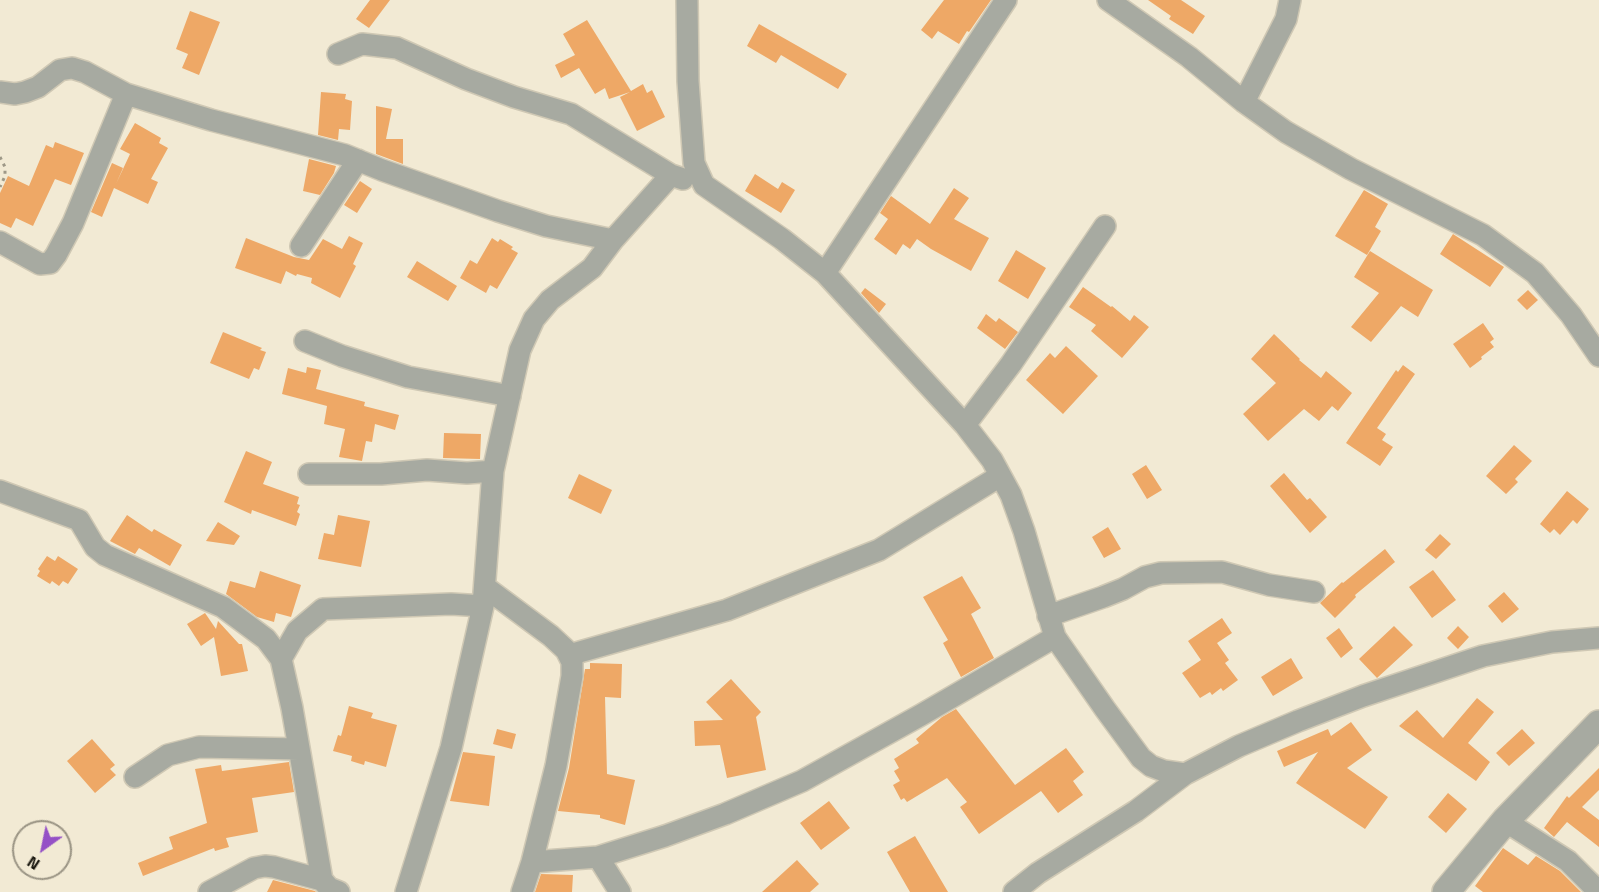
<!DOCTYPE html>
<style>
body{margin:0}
#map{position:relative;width:1599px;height:892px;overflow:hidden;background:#f2ead4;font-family:"Titillium Web",sans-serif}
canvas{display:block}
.north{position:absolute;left:12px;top:820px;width:60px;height:60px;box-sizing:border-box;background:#f2ead4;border:2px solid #9a9484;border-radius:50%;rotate:213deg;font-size:16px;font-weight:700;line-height:24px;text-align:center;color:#15130b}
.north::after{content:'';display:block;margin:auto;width:21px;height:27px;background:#9551c6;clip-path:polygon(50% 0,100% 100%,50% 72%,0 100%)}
</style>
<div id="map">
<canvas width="1599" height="892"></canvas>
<div class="north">N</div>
</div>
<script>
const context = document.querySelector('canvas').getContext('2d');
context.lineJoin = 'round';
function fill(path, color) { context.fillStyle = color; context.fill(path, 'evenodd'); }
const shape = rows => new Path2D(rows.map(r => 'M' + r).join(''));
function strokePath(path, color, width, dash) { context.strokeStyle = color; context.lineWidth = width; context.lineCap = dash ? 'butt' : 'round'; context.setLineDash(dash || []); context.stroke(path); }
fill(shape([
 [370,0,390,0,369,28,356,19],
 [944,0,991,0,969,32,967,31,959,44,938,31,932,39,921,30],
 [1148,0,1181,0,1205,16,1193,34,1169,19,1171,16],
 [190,11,220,22,199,75,182,68,188,54,176,49],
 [587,20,631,91,643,84,647,93,652,90,665,117,637,131,620,97,630,92,609,99,605,88,595,94,579,68,561,78,555,65,575,55,563,34],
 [759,24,847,74,838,89,781,55,776,63,747,46],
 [321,92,346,94,345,99,352,101,350,130,339,129,338,140,318,135],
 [376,106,392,109,386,139,403,139,403,164,376,154],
 [135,123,161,138,159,143,168,148,151,179,158,182,148,204,114,188,102,217,91,212,112,163,123,168,116,184,130,154,120,149],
 [55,142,84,153,71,185,55,179,33,226,16,218,11,228,0,223,0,193,8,176,29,186,46,145,53,148],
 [309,159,336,166,334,173,320,195,303,191],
 [755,174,778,189,782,182,795,190,781,213,745,191],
 [360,181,372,189,357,213,344,205],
 [954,188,969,198,954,219,989,238,971,271,931,249,917,239,910,249,903,244,896,255,874,239,888,219,880,213,891,196,930,224],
 [1364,190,1388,204,1375,227,1381,231,1367,255,1335,236],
 [1453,234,1504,267,1490,287,1440,254],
 [349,236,363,243,353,264,356,266,340,298,311,283,312,278,297,274,296,276,286,271,281,284,235,268,246,238,294,257,309,260,323,239,342,249],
 [492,238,498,242,500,239,513,247,511,249,518,253,497,289,490,285,486,293,460,278,470,260,477,264],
 [1016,250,1046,268,1028,299,998,281],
 [1370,251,1433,290,1418,317,1401,306,1371,342,1351,327,1379,293,1354,277],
 [417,261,457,286,448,301,407,277],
 [1083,287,1111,307,1112,306,1130,321,1134,315,1149,327,1122,358,1091,331,1096,325,1069,307],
 [865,288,886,304,879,313,861,293],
 [1528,290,1538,300,1527,310,1517,300],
 [986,314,996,322,999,318,1018,332,1005,349,977,328],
 [1483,323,1494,339,1490,342,1494,347,1481,357,1482,359,1470,368,1453,344],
 [223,332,262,348,260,350,266,352,259,370,254,368,249,379,210,363],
 [1274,334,1300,359,1299,360,1321,378,1326,371,1352,393,1338,411,1332,406,1319,421,1304,409,1268,441,1243,414,1276,383,1251,359],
 [1066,346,1098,376,1063,414,1026,380,1050,353,1055,358],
 [1403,365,1415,374,1377,428,1386,434,1382,440,1393,447,1380,466,1346,443,1396,370,1398,372],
 [307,367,321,370,316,389,365,402,364,406,399,415,395,430,375,424,372,442,366,441,362,461,339,457,345,429,324,424,327,406,282,394,288,368,306,373],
 [444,433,481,434,480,459,443,458],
 [1514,445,1532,461,1515,479,1518,482,1506,494,1486,476],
 [246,451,272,462,263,484,299,497,297,504,300,505,297,512,300,514,296,526,252,510,251,514,224,502],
 [1146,465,1162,490,1147,499,1132,474],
 [1284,473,1307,500,1310,498,1327,517,1310,533,1270,486],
 [579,474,612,490,601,514,568,498],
 [1567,491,1589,509,1577,524,1573,520,1560,535,1554,529,1550,533,1540,524],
 [127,515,152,532,154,529,182,545,170,566,139,548,135,554,110,541],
 [338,515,370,521,361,567,318,559,324,533,334,535],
 [218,522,240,536,234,545,206,541],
 [1108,527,1121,549,1104,558,1092,537],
 [1440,534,1451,544,1436,559,1425,550],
 [1385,549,1395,562,1355,595,1356,597,1335,618,1320,603,1342,582,1343,583],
 [47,556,55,561,58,556,78,569,68,584,63,581,59,586,52,581,50,584,37,576,40,571,38,569],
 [1433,570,1456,600,1432,618,1409,587],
 [260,571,301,585,291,617,276,613,274,622,257,617,226,594,230,581,255,588],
 [962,576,981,608,971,614,994,658,961,677,943,643,948,640,923,597],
 [1504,592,1519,609,1502,623,1488,606],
 [205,613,216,629,218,621,239,644,242,644,248,671,221,676,214,637,201,646,187,624],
 [1222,618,1232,633,1217,643,1229,660,1225,663,1238,680,1223,691,1221,688,1212,695,1210,692,1200,698,1182,673,1201,660,1188,641],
 [1394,626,1413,645,1377,678,1359,659],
 [1458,626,1469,637,1458,649,1447,638],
 [1339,628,1353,648,1341,658,1326,638],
 [1291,658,1303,678,1273,696,1261,677],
 [590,663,622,664,621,698,605,697,607,774,635,780,625,825,600,818,600,815,558,811,569,768,585,669,590,669],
 [731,679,761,712,756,717,766,770,727,778,720,745,695,746,694,721,723,720,706,702],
 [1477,698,1494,712,1468,743,1490,762,1476,781,1399,726,1417,710,1443,738],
 [349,706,373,713,371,718,397,725,386,767,365,761,364,765,351,761,352,756,333,751,338,735,341,736],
 [956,709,1015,785,1066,748,1084,772,1073,781,1083,795,1058,813,1041,791,979,834,960,807,967,802,947,778,907,802,904,798,901,800,893,785,900,781,894,771,899,768,894,759,919,743,916,739,942,717],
 [1351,722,1372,750,1347,768,1388,797,1365,829,1296,783,1318,752,1284,767,1277,751,1328,729,1331,736],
 [497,729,516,734,512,749,493,744],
 [1522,729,1535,743,1509,766,1496,753],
 [92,739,115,765,110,769,116,775,95,793,67,761],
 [463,752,495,756,489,806,450,801],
 [289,762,294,792,252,798,258,832,226,838,229,847,215,851,214,848,143,876,138,863,173,849,169,837,207,823,195,769,221,765,222,771],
 [1599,768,1599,790,1582,807,1599,820,1599,847,1567,822,1554,837,1544,828,1567,796,1569,798],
 [1448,793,1467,809,1446,833,1428,817],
 [829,801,850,828,821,850,800,823],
 [915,836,948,892,910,892,887,852],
 [1503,848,1528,865,1536,856,1560,871,1581,892,1483,892,1475,886],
 [797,860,819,884,810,892,762,892],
 [541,874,573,875,572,892,535,892],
 [273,880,315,891,316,892,267,892]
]), '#eea866');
const minor = shape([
 [687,0,688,81,694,163,704,185,782,239,825,273,965,425,992,460,1011,495,1024,531,1055,637,1105,709,1141,758,1151,766,1164,771,1185,774],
 [1108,0,1189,57,1244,102,1286,132,1351,169,1483,235,1535,273,1571,315,1599,356],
 [338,54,362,44,397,48,466,79,514,97,571,114,671,175,683,179],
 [0,92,15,94,25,92,38,87,60,70,72,68,85,72,126,94,211,120,345,155,382,170,498,211,546,226,613,240],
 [1244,102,1286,19,1290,0],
 [0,242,40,264,50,263,56,255,73,223,126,94],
 [301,246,358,160],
 [825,273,1006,0],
 [305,341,342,356,408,377,510,396],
 [965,425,1011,364,1105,226],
 [309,474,381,474,427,470,467,473,493,471],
 [0,491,79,520,95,547,105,555,223,607,266,639,281,659,292,708,322,880,329,888,339,892],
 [485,587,551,636,566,650,572,662,572,676,556,766,532,862,522,892],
 [1048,616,1103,597,1123,589,1145,577,1161,573,1222,572,1269,585,1314,592],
 [569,655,727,610,879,550,1000,476],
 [281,659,297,631,323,609,451,604,483,606],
 [135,777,168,755,199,747,299,749],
 [1505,821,1568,861,1599,892],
 [598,857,620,892],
 [532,862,598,857,665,836,725,814,802,781,921,715,1055,637],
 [209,892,254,868,265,866,274,867,322,880],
 [406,892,451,748,483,606,493,471,520,350,534,319,550,300,592,268,613,240,671,175],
 [1014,892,1038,873,1136,811,1185,774,1239,746,1298,721,1363,696,1483,656,1552,642,1599,638]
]);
const tertiary = shape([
 [1446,892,1505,821,1599,724]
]);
strokePath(minor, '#cfc8b4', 24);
strokePath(tertiary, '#cfc8b4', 30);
strokePath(shape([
 [0,157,5,167,5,176,0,187]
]), '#9e9887', 3, [3, 4.5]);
strokePath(minor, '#a7aaa1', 21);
strokePath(tertiary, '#a7aaa1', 27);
</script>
